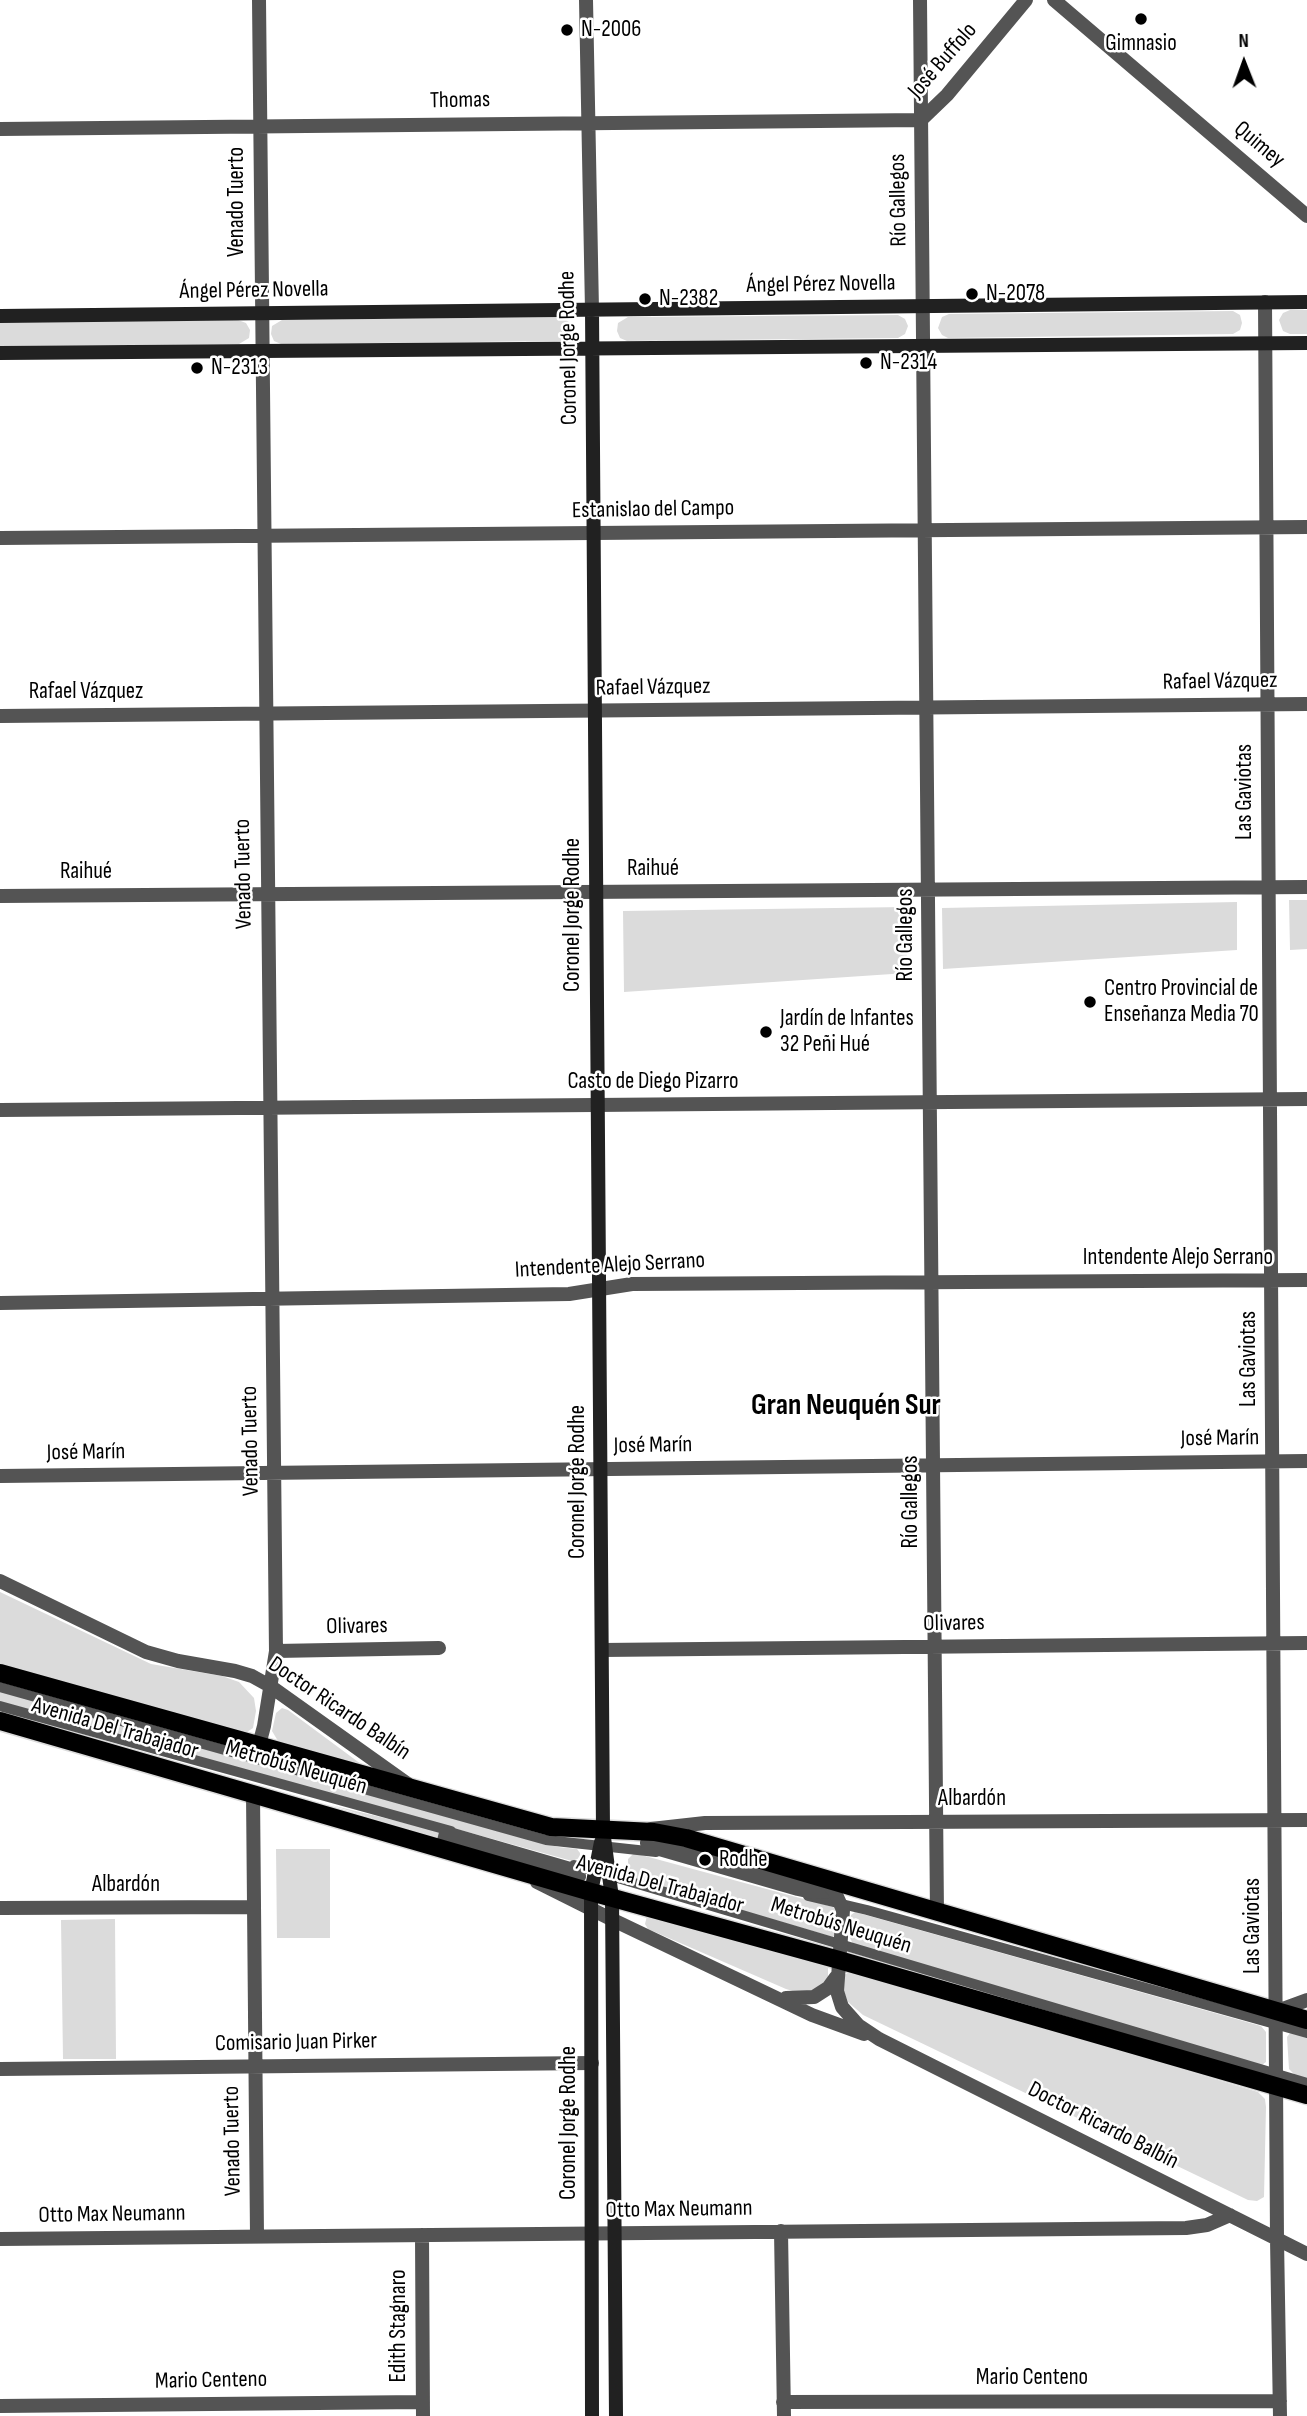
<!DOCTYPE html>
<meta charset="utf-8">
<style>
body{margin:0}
#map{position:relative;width:1307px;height:2416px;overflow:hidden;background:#fff;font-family:"Sofia Sans Condensed",sans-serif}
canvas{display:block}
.north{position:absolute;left:1209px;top:28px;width:70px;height:70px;-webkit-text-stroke:5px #fff;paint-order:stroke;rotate:359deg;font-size:19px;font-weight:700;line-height:28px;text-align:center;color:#000}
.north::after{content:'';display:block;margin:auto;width:24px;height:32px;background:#000;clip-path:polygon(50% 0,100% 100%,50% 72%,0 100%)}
</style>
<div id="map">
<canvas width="1307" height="2416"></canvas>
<div class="north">N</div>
</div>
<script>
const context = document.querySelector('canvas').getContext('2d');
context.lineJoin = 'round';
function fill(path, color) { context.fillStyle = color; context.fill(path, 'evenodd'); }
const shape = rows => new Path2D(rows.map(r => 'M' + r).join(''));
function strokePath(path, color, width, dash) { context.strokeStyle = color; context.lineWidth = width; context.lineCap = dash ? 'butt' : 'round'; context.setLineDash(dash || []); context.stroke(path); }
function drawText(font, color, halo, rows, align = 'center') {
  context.font = font + ' "Sofia Sans Condensed",sans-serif'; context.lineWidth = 5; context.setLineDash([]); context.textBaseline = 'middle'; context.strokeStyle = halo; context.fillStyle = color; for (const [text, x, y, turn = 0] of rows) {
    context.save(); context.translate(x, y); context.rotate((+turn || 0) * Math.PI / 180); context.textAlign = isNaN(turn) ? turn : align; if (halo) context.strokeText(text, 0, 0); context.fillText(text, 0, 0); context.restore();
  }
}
fill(shape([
 [1307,310,1307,334,1290,334,1283,331,1279,320,1283,313,1290,310],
 [1233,311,1240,315,1242,323,1240,330,1233,334,948,338,942,335,938,328,942,317,949,314],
 [898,315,905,319,908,326,905,334,898,338,627,341,620,338,617,331,618,323,628,317],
 [562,317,569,322,572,329,569,337,562,341,281,344,274,341,271,334,272,326,282,320],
 [238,320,246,323,250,330,249,338,239,344,0,346,0,322],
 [1289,900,1307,900,1307,949,1290,950],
 [1237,902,1237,950,943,969,942,908],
 [906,907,907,973,624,992,623,911],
 [0,1592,151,1664,222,1676,239,1682,254,1698,256,1711,253,1728,247,1732,240,1732,0,1664],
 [0,1691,558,1847,577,1849,580,1853,580,1858,572,1861,0,1702],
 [282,1708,288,1710,365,1767,278,1741,272,1731,276,1713],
 [331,1805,446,1833,444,1841],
 [276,1849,330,1849,330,1938,277,1938],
 [634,1853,833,1907,836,1909,835,1935,833,1937,631,1878,628,1874,628,1859],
 [855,1912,1261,2026,1266,2032,1266,2062,1262,2065,853,1944,849,1936,850,1924,851,1915],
 [647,1916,818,1962,828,1968,828,1979,825,1983,812,1991,796,1992,786,1989,648,1929,645,1924],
 [115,1919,116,2059,63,2059,61,1920],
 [852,1971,1258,2092,1265,2099,1266,2107,1264,2197,1257,2201,1248,2200,863,2015,848,2002,843,1989,844,1975],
 [1290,2033,1307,2037,1307,2079,1296,2076,1289,2069,1287,2037]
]), '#dbdbdb');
const primary = shape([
 [0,1673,551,1827,654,1832,686,1838,1307,2020],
 [0,1721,591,1892,839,1960,1307,2095]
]);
strokePath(primary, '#dbdbdb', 21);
strokePath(shape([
 [0,1687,546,1840,656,1852],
 [0,1706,451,1831],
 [574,1865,1307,2083],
 [808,1896,867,1910,1307,2033]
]), '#545454', 10);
strokePath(shape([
 [446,1833,577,1871,579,1876,575,1879,444,1841,446,1833],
 [649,1839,652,1839,829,1891,812,1892,798,1889,649,1846,647,1843,649,1839]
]), '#545454', 14);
strokePath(shape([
 [586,0,592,310],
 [920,0,937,1912],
 [1054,0,1307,216],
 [0,129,921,120,947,95,1026,0],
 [1265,302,1277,2239,1280,2416],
 [0,538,1307,527],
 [0,716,1307,704],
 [0,896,1307,887],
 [0,1110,1307,1099],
 [0,1303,569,1294,632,1284,1307,1280],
 [0,1476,1307,1461],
 [0,1581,146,1652,178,1661,235,1671,252,1676,270,1686,409,1785],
 [602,1650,1307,1643],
 [276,1651,439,1648],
 [259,1745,264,1726,276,1651,259,0],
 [253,1794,257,2236],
 [651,1829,705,1823,1307,1820],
 [822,1880,834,1890,843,1910,837,1991,842,2007,858,2025,879,2039,1307,2254],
 [537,1882,613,1920,812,2015,864,2034],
 [0,1908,253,1907],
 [786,1998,814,1997,828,1988,836,1977],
 [1277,2011,1307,2000],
 [0,2069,592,2063],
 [781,2231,784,2416],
 [422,2235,423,2416],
 [0,2239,1186,2228,1207,2225,1230,2215],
 [783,2402,1280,2401],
 [0,2406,423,2402]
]), '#545454', 14);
strokePath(shape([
 [592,310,603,1830,612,1898,616,2416],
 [0,316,1307,302],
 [0,353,1307,343],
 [592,2416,591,1892,601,1842]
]), '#212121', 14);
strokePath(primary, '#000', 18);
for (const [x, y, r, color] of [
 [1141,19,7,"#000"],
 [567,30,7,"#000"],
 [972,294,7,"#000"],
 [645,299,7,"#000"],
 [866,363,7,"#000"],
 [197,368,7,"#000"],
 [1090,1002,7,"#000"],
 [766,1032,7,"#000"],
 [705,1860,7,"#000"]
]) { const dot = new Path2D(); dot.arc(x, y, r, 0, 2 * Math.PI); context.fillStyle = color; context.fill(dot); strokePath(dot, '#fff', 2.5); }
drawText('23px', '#000', '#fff', [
 ["N-2006",581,30],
 ["Gimnasio",1141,44,"center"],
 ["N-2078",986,294],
 ["N-2382",659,299],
 ["N-2314",880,363],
 ["N-2313",211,368],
 ["Centro Provincial de",1104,989],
 ["Enseñanza Media 70",1104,1015],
 ["Jardín de Infantes",780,1019],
 ["32 Peñi Hué",780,1045],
 ["Rodhe",719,1860]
], 'left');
drawText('23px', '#000', '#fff', [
 ["José Buffolo",943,61,-49],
 ["Thomas",460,101,-1],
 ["Quimey",1259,145,40],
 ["Río Gallegos",899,200,-91],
 ["Venado Tuerto",237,202,-90],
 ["Ángel Pérez Novella",821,285,-1],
 ["Ángel Pérez Novella",254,291,-1],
 ["Coronel Jorge Rodhe",569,348,-91],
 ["Estanislao del Campo",653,510,-1],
 ["Rafael Vázquez",1220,682,-1],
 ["Rafael Vázquez",653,688,-1],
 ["Rafael Vázquez",86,692],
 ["Las Gaviotas",1245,792,-90],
 ["Raihué",653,869],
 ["Raihué",86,872],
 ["Venado Tuerto",244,874,-91],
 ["Coronel Jorge Rodhe",573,915,-90],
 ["Río Gallegos",906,935,-90],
 ["Casto de Diego Pizarro",653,1082],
 ["Intendente Alejo Serrano",1178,1258],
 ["Intendente Alejo Serrano",610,1266,-3],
 ["Las Gaviotas",1249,1359,-90],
 ["José Marín",1220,1439,-1],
 ["Venado Tuerto",251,1441,-91],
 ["José Marín",653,1446,-1],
 ["José Marín",86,1453,-1],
 ["Coronel Jorge Rodhe",578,1482,-90],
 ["Río Gallegos",911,1502,-90],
 ["Olivares",954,1624,-1],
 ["Olivares",357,1627,-1],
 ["Doctor Ricardo Balbín",339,1709,34],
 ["Avenida Del Trabajador",115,1729,16],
 ["Metrobús Neuquén",296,1768,16],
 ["Albardón",972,1799],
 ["Albardón",126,1885],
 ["Avenida Del Trabajador",660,1885,15],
 ["Metrobús Neuquén",841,1926,17],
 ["Las Gaviotas",1253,1926,-90],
 ["Comisario Juan Pirker",296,2043,-1],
 ["Coronel Jorge Rodhe",569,2123,-90],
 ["Doctor Ricardo Balbín",1103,2126,27],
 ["Venado Tuerto",233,2141,-91],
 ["Otto Max Neumann",679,2210,-1],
 ["Otto Max Neumann",112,2215,-1],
 ["Edith Stagnaro",399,2326,-90],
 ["Mario Centeno",1032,2378],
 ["Mario Centeno",211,2381,-1]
]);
drawText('bold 30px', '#000', '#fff', [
 ["Gran Neuquén Sur",846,1406]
]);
</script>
